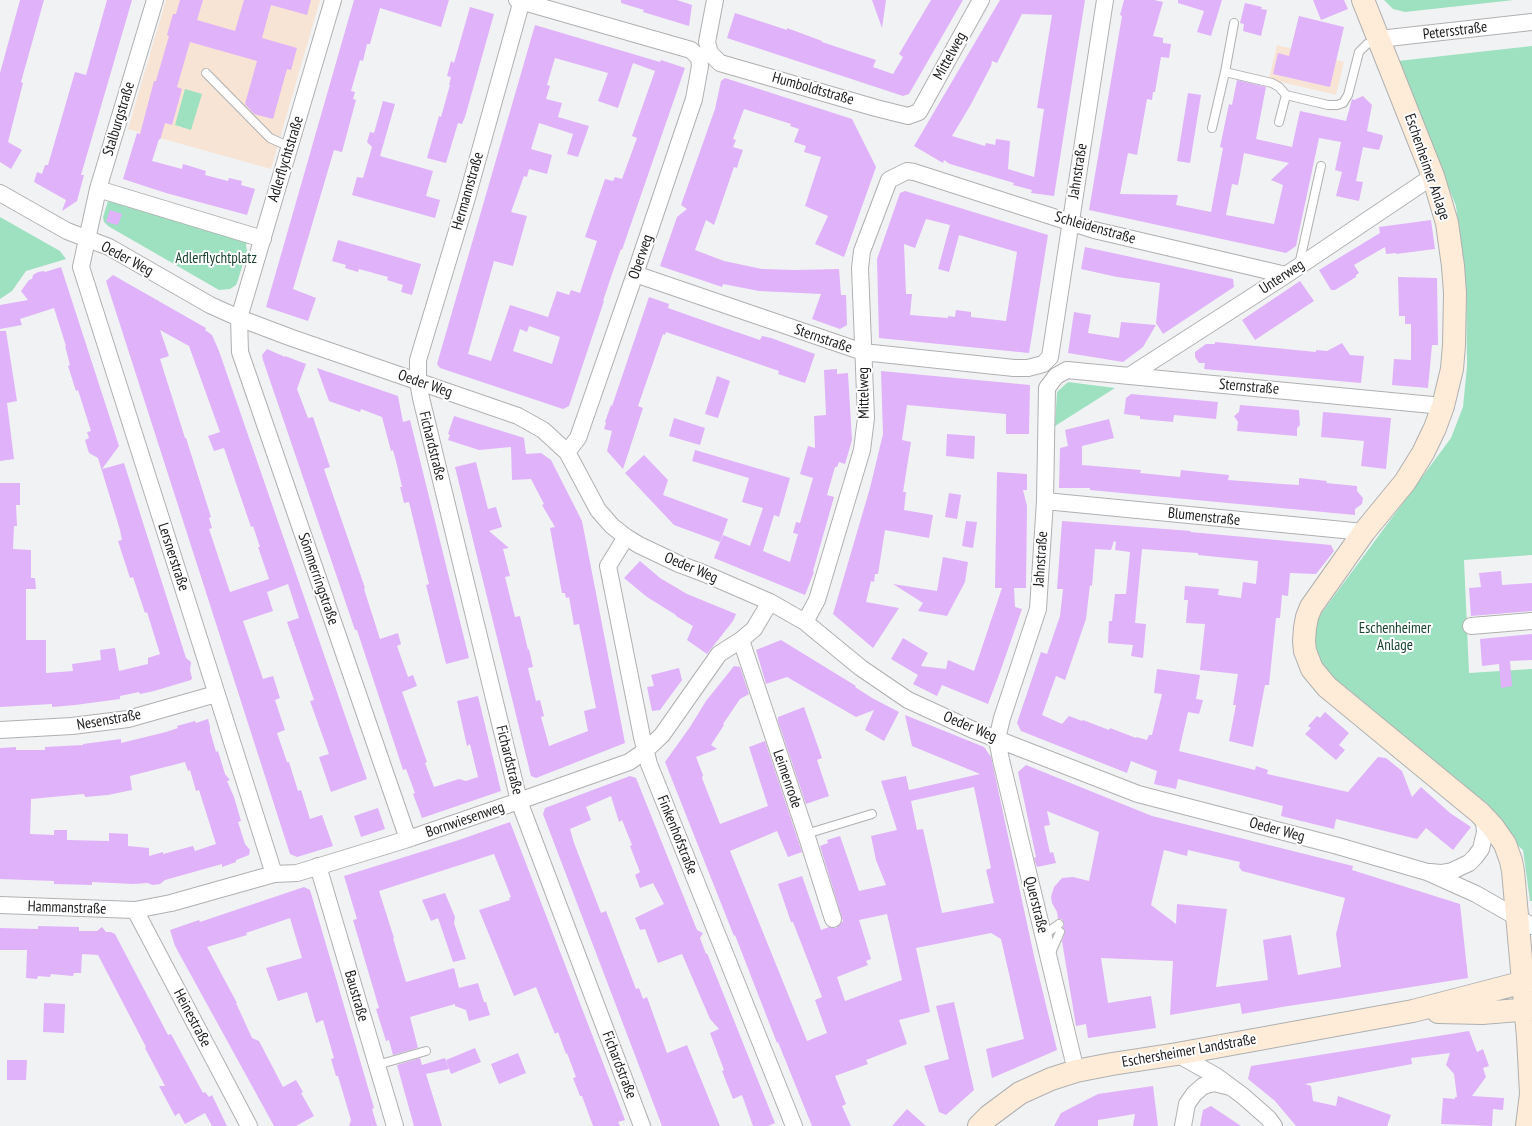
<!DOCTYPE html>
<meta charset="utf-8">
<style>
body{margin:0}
canvas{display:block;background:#f1f2f3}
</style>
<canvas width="1532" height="1126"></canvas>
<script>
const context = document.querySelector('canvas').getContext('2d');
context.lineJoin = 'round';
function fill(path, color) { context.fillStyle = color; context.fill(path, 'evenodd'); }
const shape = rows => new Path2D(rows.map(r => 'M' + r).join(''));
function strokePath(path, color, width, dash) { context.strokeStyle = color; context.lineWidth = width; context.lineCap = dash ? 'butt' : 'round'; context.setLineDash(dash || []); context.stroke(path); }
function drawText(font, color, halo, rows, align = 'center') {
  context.font = font + ' "PT Sans Narrow",sans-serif'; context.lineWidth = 4; context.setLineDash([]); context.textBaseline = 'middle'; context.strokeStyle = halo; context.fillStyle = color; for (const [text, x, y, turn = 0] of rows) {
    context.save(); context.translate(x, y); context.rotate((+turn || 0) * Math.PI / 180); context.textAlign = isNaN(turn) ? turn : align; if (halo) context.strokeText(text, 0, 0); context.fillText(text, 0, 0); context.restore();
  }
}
fill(shape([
 [166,0,320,0,271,169,128,129],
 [1277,45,1344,62,1336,95,1269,79]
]), '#f7e4d4');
fill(shape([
 [1384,0,1514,0,1405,12,1393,9],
 [1532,46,1532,555,1464,560,1469,673,1532,669,1532,901,1530,901,1523,850,1320,668,1311,646,1317,619,1451,438,1463,407,1467,366,1466,284,1456,206,1398,61],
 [185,89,202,94,191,130,175,125],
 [108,201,247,241,246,246,247,250,238,280,236,285,230,289,219,290,108,226,104,222,103,217],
 [0,217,60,251,66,259,26,271,12,291,0,299],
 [1068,382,1115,388,1055,426,1057,392]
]), '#9ee1c1');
fill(shape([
 [20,0,44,0,21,82,23,83,8,142,22,150,11,169,0,162,0,73],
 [107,0,132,0,81,175,84,175,77,201,62,211,66,200,34,182,37,172,42,174,45,165,48,165,75,72,86,75],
 [180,0,203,0,197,20,235,31,244,0,311,0,307,15,271,5,262,38,297,48,291,70,287,69,273,119,254,114,245,104,257,61,190,42,177,87,182,89,172,125,165,123,160,140,159,139,152,161,182,169,183,164,206,171,205,175,228,181,229,178,242,181,241,185,255,189,247,215,166,193,123,179,137,133,140,134,154,81,156,81,169,36,167,35,173,14,176,14],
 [354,0,449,0,441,27,380,8,370,44,367,44,363,61,360,60,351,91,355,92,353,99,356,100,342,152,334,150,293,289,316,298,308,321,266,307],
 [621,0,677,0,692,5,689,26,643,12,644,10,621,3],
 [872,0,886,0,882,28],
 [931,0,963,0,909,94,903,96,727,38,735,13,787,30,787,28,822,41,822,42,876,60,873,67,893,74,903,57,899,54],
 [1000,0,1085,0,1054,196,1031,193,1032,190,1013,185,1014,183,950,164,944,160,943,163,914,146],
 [1022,14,1052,15,1037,108,1044,109,1034,177,1008,169,1010,141,996,139,995,145,986,143,985,146,952,136,970,106,991,66,992,61,997,63],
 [1124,0,1154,0,1163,2,1153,36,1163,38,1163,43,1171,44,1169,58,1161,57,1155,92,1153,92,1152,100,1147,99,1137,155,1128,153,1120,194,1178,195,1176,205,1211,212,1223,148,1220,147,1229,104,1232,105,1237,80,1266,87,1256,139,1292,147,1300,111,1346,121,1352,99,1354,100,1363,96,1372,105,1367,131,1382,135,1383,137,1379,150,1363,147,1356,181,1363,182,1359,201,1336,196,1342,172,1335,170,1341,142,1319,138,1296,246,1286,253,1089,210,1122,16,1120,15],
 [1244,153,1289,163,1271,180,1283,185,1274,224,1226,215,1232,184,1238,185],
 [1178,0,1222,0,1211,36,1197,32,1204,11,1178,3],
 [1313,0,1344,0,1348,9,1321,20],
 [1245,3,1262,7,1261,9,1267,10,1261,36,1243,31,1244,24,1240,23],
 [470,7,494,14,465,117,462,124,458,123,446,163,427,158,439,116,441,117,450,85,449,85,451,77,447,76,451,61,454,63],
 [1299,16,1344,27,1330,87,1273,74,1278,53,1289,56],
 [535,25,660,62,661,60,685,68,622,250,621,249,612,274,603,301,604,301,569,406,563,409,440,368,437,364],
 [555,58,608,73,598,101,618,108,633,63,655,71,632,136,637,138,622,179,615,177,613,181,605,179,585,237,597,241,580,293,571,290,569,295,557,291,548,317,510,305,491,361,468,354,494,261,513,266,527,216,511,212,524,176,527,177,529,169,547,174,552,155,531,149,539,123,573,134,567,154,578,157,589,126,558,117,562,103,546,99,550,86,547,85],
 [529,326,560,337,552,364,513,351,520,329,527,332],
 [725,78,852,119,876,167,844,257,815,244,828,216,805,206,821,157,804,152,806,146,794,142,799,129,790,126,791,124,744,109,733,139,736,140,733,147,743,150,739,161,737,168,734,167,714,225,706,220,695,250,724,261,762,269,795,270,839,269,841,295,846,295,847,325,840,329,812,319,821,294,759,291,723,284,722,287,660,266,677,217,687,209,681,205,715,109,721,81],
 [1188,93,1201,95,1190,163,1177,161],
 [383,101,395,104,380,156,433,171,426,196,440,200,435,218,352,195,357,177,363,178,372,147,367,142,370,132,374,133],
 [905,191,1048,235,1029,353,879,338,877,259,900,193],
 [926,219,950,225,938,269,949,272,959,235,1017,252,1006,321,971,317,971,312,956,310,955,317,948,316,948,318,910,315,912,294,906,294,904,244,915,248],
 [110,210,122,214,118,225,106,222],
 [1431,220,1435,249,1396,254,1396,253,1386,254,1385,247,1354,265,1359,273,1356,275,1356,277,1335,290,1331,290,1319,270,1380,233,1379,227],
 [338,240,421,264,412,295,401,292,403,285,387,280,388,277,359,269,358,272,345,268,346,265,332,261],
 [1085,247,1233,279,1234,287,1163,334,1156,323,1160,283,1117,277,1081,269],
 [61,267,119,446,102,469,124,463,186,658,191,662,190,670,192,678,191,680,154,691,140,694,139,692,120,696,120,699,75,705,52,707,52,704,0,707,0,483,20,483,20,505,16,505,17,526,14,526,13,549,31,550,31,578,35,578,36,589,26,589,26,640,46,640,46,673,73,671,72,664,101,660,100,650,115,648,119,671,148,664,148,658,160,654,147,612,145,613,133,577,130,578,118,541,122,540,120,530,98,458,89,453,85,440,89,438,87,432,91,431,78,390,76,391,68,366,70,365,65,346,66,346,54,308,20,319,22,325,0,329,0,305,28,300,21,291,29,280,32,279,33,275,38,272,44,271,45,272],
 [113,275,206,328,205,330,212,335,219,351,367,779,331,792,319,757,329,754,310,701,314,700,287,622,299,618,288,584,267,592,273,611,243,621,263,679,273,676,280,698,275,700,285,730,277,733,287,762,289,762,298,791,301,790,310,819,322,815,333,846,297,857,290,854,106,281],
 [160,330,189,346,220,432,208,436,214,451,224,448,251,527,253,526,260,547,258,547,269,579,230,592,209,529,212,528,209,518,211,517,186,438,185,438,160,359,169,356],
 [1398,277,1437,278,1438,345,1432,345,1428,388,1392,385,1394,359,1411,360,1411,324,1405,324,1405,316,1399,316],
 [1300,281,1314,301,1255,340,1242,320],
 [649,297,669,304,668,308,719,326,760,340,762,336,771,338,815,354,805,383,778,374,779,371,666,332,665,335,663,334,638,406,643,408,623,469,607,451,612,431,604,429,606,423,605,422,611,405,612,406],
 [1074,312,1091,315,1088,333,1119,338,1121,322,1156,325,1143,347,1123,362,1068,353],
 [0,331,6,331,17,401,7,403,14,459,0,461],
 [1215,342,1316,352,1316,350,1327,351,1342,343,1350,355,1364,356,1361,383,1204,369,1205,363,1199,363,1195,357,1195,352,1206,344,1215,344],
 [267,349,285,357,285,356,306,364,297,389,308,418,313,417,330,467,324,469,365,588,364,589,380,639,398,633,401,644,397,646,408,677,413,675,417,686,402,692,427,762,425,763,434,787,459,779,466,781,478,777,470,744,467,746,457,701,478,696,501,791,422,818,413,794,415,793,406,769,403,770,357,630,355,630,263,360,262,355],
 [317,368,398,396,403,422,410,420,469,658,446,664,426,585,429,584,409,502,404,503,400,487,402,487,397,465,393,450,391,451,382,417,361,409,360,412,329,401],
 [837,369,837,374,848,373,852,440,845,464,839,462,837,467,835,467,827,495,834,497,813,571,814,572,805,595,714,558,723,535,750,546,763,508,742,502,749,478,692,461,695,450,790,478,779,517,774,515,763,551,790,562,798,534,793,533,796,522,800,523,813,478,800,474,808,446,815,448,814,416,826,415,824,370],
 [881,371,1030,385,1029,434,1006,434,1006,414,907,405,902,440,911,442,903,492,906,492,904,510,933,515,929,538,885,530,878,574,875,574,874,582,871,581,866,602,899,608,873,648,833,614,870,488,883,434],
 [717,376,730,381,718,418,705,414],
 [1131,394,1218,402,1216,419,1174,415,1173,422,1140,419,1140,416,1124,414,1126,398],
 [1240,405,1299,410,1300,425,1297,428,1297,436,1237,431,1238,422,1234,416,1239,412],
 [1323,412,1391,418,1386,469,1361,466,1364,441,1321,437],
 [454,416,524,438,526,454,541,453,551,460,582,521,625,743,536,778,531,776,455,467,476,462,488,509,496,507,502,527,489,531,509,548,503,549,510,576,505,577,515,617,520,616,528,650,529,649,533,667,528,668,536,701,540,700,544,716,541,717,549,746,588,731,584,711,596,708,579,624,574,625,569,597,566,598,565,593,562,593,550,528,555,527,542,505,544,504,531,479,512,480,511,447,479,450,448,440,450,435,448,434],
 [674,418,705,428,700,445,669,436],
 [1109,419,1114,438,1082,446,1082,465,1141,470,1140,473,1180,477,1181,470,1229,475,1228,480,1282,484,1299,485,1299,478,1327,481,1326,483,1357,486,1357,491,1363,498,1362,504,1355,509,1355,515,1090,490,1090,488,1059,488,1060,448,1068,446,1065,430],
 [947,434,975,436,974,459,946,456],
 [644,455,668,480,663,495,728,519,720,542,674,525,625,473],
 [997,472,1027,474,1027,490,1023,490,1027,506,1026,588,1014,588,1015,607,1022,609,999,675,988,704,942,685,937,696,913,684,918,675,891,659,903,638,928,653,921,666,946,669,948,660,974,671,1002,588,995,588],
 [949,493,961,495,957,519,945,517],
 [966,521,977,522,973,548,962,546],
 [1062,521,1191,531,1190,532,1331,545,1334,551,1316,574,1290,573,1288,596,1282,595,1280,618,1276,618,1269,685,1265,685,1253,747,1229,741,1236,705,1233,705,1238,674,1200,670,1205,624,1186,623,1188,600,1184,600,1185,586,1219,589,1218,595,1241,598,1243,582,1256,584,1258,561,1198,555,1198,553,1142,549,1135,623,1146,624,1143,658,1131,656,1133,645,1108,643,1109,621,1112,621,1115,594,1126,594,1130,552,1115,550,1116,542,1114,541,1111,550,1095,549,1092,586,1090,585,1086,619,1065,680,1056,676,1042,715,1062,724,1069,716,1082,721,1083,720,1109,730,1110,728,1136,738,1136,737,1147,740,1149,735,1152,735,1162,694,1154,693,1157,669,1200,675,1196,699,1203,700,1199,714,1188,712,1179,751,1255,770,1256,766,1268,770,1267,774,1348,792,1378,757,1386,758,1402,771,1412,797,1421,787,1450,813,1471,827,1453,850,1426,828,1417,839,1336,819,1334,829,1281,816,1283,806,1178,779,1176,789,1154,784,1157,771,1131,761,1127,773,1021,731,1017,723,1041,652,1047,654,1060,616,1063,589,1057,589],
 [943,557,968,562,965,582,947,616,918,611,923,603,893,584,937,591],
 [640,561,660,578,687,594,736,614,733,621,707,654,687,640,693,626,676,616,676,615,647,597,624,578],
 [1501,571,1502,585,1532,583,1532,611,1471,616,1469,588,1481,587,1479,573],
 [1532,634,1532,660,1510,661,1512,686,1501,688,1499,664,1482,666,1480,639],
 [781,640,856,686,855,687,872,698,899,712,884,741,865,730,874,710,856,717,787,677,766,684,756,650],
 [734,666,740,667,749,694,740,699,723,724,724,725,711,745,717,749,696,757,703,775,702,778,720,824,768,806,749,747,765,741,802,852,788,857,777,831,730,851,807,1041,827,1033,815,1000,822,997,793,922,791,922,778,884,802,876,821,930,829,927,836,928,843,921,820,846,828,843,827,840,840,836,859,891,886,885,876,860,871,836,897,830,881,781,906,776,909,790,980,774,912,746,905,715,984,747,991,757,1034,956,1057,1050,992,1078,986,1049,1024,1039,1001,939,991,933,916,948,930,1012,899,1020,907,1044,866,1060,868,1064,835,1076,846,1104,842,1106,851,1126,812,1126,778,1042,777,1043,735,935,734,936,665,762,690,727,706,701],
 [974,787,991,868,986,870,994,903,942,913,923,829,917,830,911,801],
 [887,914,902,980,845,1001,837,977,868,965,866,961,871,959,859,920],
 [679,668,682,680,660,710,652,711,647,687,654,686,651,675],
 [804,707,822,758,817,760,829,796,806,804,778,721,778,717],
 [1325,712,1349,733,1339,745,1345,750,1336,760,1305,734,1311,728,1308,726,1317,716,1320,718],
 [208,719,210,727,210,731,216,752,218,751,225,774,230,780,227,781,234,797,241,821,238,822,245,844,250,850,249,855,236,860,236,862,222,867,222,864,165,880,160,884,152,885,148,883,133,884,92,882,92,885,54,884,54,881,0,879,0,748,16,747,16,750,45,750,45,747,83,745,83,744,121,739,121,743,166,732,178,728,177,726,195,721,196,723],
 [185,762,188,771,190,770,196,791,199,790,216,844,195,851,193,846,163,854,163,852,149,856,149,848,128,846,128,834,109,833,109,841,67,840,67,830,54,830,54,835,30,834,31,799,84,794,85,797,108,795,132,790,130,776],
 [1026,765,1152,816,1353,866,1352,870,1460,904,1468,978,1336,999,1288,1006,1242,1014,1240,1003,1170,1015,1173,961,1101,958,1108,1003,1151,996,1156,1028,1088,1038,1086,1024,1076,1026,1062,941,1065,932,1063,928,1064,923,1062,919,1058,919,1057,912,1052,903,1051,897,1054,887,1062,878,1073,877,1089,881,1099,832,1047,811,1050,825,1044,826,1050,853,1053,852,1056,863,1037,867,1034,858,1036,857,1018,772],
 [1164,850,1187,856,1188,850,1240,862,1239,867,1242,871,1345,898,1336,934,1341,967,1298,975,1291,935,1263,940,1268,980,1216,987,1227,909,1177,904,1176,924,1151,905],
 [630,776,636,778,697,930,703,933,700,938,706,954,707,953,775,1123,768,1126,753,1126,742,1095,733,1099,722,1071,724,1070,710,1033,719,1029,710,1019,682,954,658,963,645,929,640,930,635,918,664,904,653,883,640,888,635,875,640,872,630,846,632,845,622,820,619,822,611,796,586,807,591,820,570,829,574,843,601,913,606,911,636,989,639,988,643,999,647,997,667,1053,687,1045,720,1126,662,1126,543,814,545,808],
 [378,808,385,829,361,837,354,816],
 [510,822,625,1120,618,1122,620,1126,593,1126,582,1096,580,1096,573,1078,576,1077,567,1053,566,1054,558,1032,555,1034,536,987,514,996,479,910,510,900,509,898,511,897,494,854,379,891,394,938,393,938,406,982,454,968,459,988,478,983,484,1002,486,1002,490,1015,469,1021,466,1010,455,1006,455,1004,410,1017,418,1048,393,1055,389,1040,386,1041,376,1009,379,1008,353,920,357,919,344,876,459,840],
 [304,887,310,890,374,1108,372,1109,377,1126,349,1126,351,1120,338,1076,336,1076,331,1059,334,1058,323,1020,316,1023,307,992,278,1001,266,968,302,958,290,918,246,933,247,935,207,947,237,1003,236,1003,252,1038,259,1041,283,1087,296,1080,303,1092,301,1093,314,1116,296,1126,274,1126,175,946,170,930,199,920,200,922],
 [445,893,455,917,454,923,466,959,453,962,438,918,431,921,422,900],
 [38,926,79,927,79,931,97,931,102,927,106,932,111,932,115,934,168,1035,171,1034,203,1093,205,1092,209,1097,212,1095,227,1126,212,1126,205,1113,185,1124,179,1113,175,1116,159,1086,165,1086,145,1048,146,1047,98,955,82,954,81,973,74,973,73,976,51,974,50,977,38,976,37,979,26,978,27,950,0,950,0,928,38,929],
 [954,1002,974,1090,946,1115,939,1112,924,1066,949,1059,936,1006],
 [44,1003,65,1004,64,1033,43,1032],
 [1469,1031,1477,1052,1483,1049,1489,1066,1483,1068,1486,1077,1472,1096,1504,1098,1503,1110,1493,1109,1492,1126,1441,1124,1443,1098,1455,1099,1455,1097,1457,1097,1454,1074,1446,1065,1450,1053,1411,1058,1412,1064,1305,1084,1311,1086,1313,1101,1336,1106,1338,1096,1391,1115,1387,1126,1296,1126,1275,1101,1248,1079,1251,1066],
 [475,1048,481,1062,451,1074,446,1060],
 [518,1053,526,1073,499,1084,491,1064],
 [420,1058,422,1065,445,1058,449,1069,426,1074,442,1126,414,1126,397,1065],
 [7,1060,27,1060,26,1080,7,1080],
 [1153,1086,1158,1126,1133,1126,1135,1114,1098,1120,1098,1126,1054,1126,1061,1113,1098,1094],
 [1211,1106,1241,1126,1200,1126,1203,1110],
 [907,1109,926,1126,892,1126]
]), '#e0b2fa');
const lane = shape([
 [1225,72,1272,83,1279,87,1286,95],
 [206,73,270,138,290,147],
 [1279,122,1286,95,1328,105,1337,105,1343,103,1348,95,1359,52,1367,44,1378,40],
 [1212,128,1225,72,1234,23],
 [1299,265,1321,166],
 [806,834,872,814],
 [1044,935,1059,924],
 [1050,955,1060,932],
 [377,1065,426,1051]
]);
const street = shape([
 [155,0,98,189,81,267,274,874],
 [333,0,239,318,240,352,408,839],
 [517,0,691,50,699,58,700,66,694,99,635,274,578,438,567,452],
 [522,0,466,201,418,360,418,382,421,398,519,801,642,1126],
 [715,0,707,42,710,53,720,63,876,108,908,116,919,112,981,0],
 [1379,39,1532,22],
 [98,189,263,239],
 [0,193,67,231,109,247,210,305,239,318,292,338,518,416,543,430,567,452,598,510,612,526,626,537,639,545,679,564,703,573,770,602,805,622,861,668,908,700,971,729,1138,794,1338,846,1427,872,1476,894,1532,926],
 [635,274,863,352,1014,368,1028,368,1043,364,1050,357,1105,0],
 [1129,376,1286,275,1433,176],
 [1045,501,1364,532],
 [626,537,608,566,642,737,649,764,794,1126],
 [805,622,817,600,862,450,866,418,860,268,862,251,889,180,907,171,914,172,1094,230,1286,275],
 [1471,626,1532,621],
 [741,640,806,834,833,919],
 [0,730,72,726,128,719,216,694],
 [318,866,395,1126],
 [1430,872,1441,873,1452,871,1469,863,1475,857,1481,849,1485,832,1484,822,1480,813],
 [0,905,135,910,171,903,274,874,297,873,408,839,519,801,629,762,645,751,662,735,719,654,741,640,754,629,770,602],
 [135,910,249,1126],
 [1177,1054,1216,1076,1243,1096,1268,1118,1274,1126],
 [1076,1071,1001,760,997,739,1002,718,1038,609,1045,501,1047,388,1056,376,1067,370,1443,406],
 [1183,1126,1187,1104,1194,1094,1203,1086,1214,1083,1230,1087]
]);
const secondary = shape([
 [1363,0,1433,176,1447,223,1453,266,1455,293,1454,345,1452,369,1443,406,1435,428,1423,453,1405,482,1364,532,1311,607,1307,617,1305,628,1304,641,1305,651,1312,669,1327,687,1480,813,1493,827,1505,844,1511,861,1513,871,1528,1037,1531,1094,1527,1126],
 [1438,1012,1482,1013,1532,1009],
 [979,1126,989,1116,1020,1093,1051,1079,1076,1071,1112,1064,1177,1054,1413,1011,1532,980]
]);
strokePath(lane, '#b0b0b1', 10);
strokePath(street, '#b0b0b1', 18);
strokePath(secondary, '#b0b0b1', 24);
strokePath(lane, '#fff', 8);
strokePath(street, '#fff', 16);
strokePath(secondary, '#feecd9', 22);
drawText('15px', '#1c1c1c', '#fff', [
 ["Petersstraße",1455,31,-7],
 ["Mittelweg",950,56,-61],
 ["Humboldtstraße",813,89,16],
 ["Stalburgstraße",119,119,-73],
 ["Adlerflychtstraße",286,159,-73],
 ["Eschenheimer Anlage",1427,167,71],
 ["Jahnstraße",1078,171,-81],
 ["Hermannstraße",468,191,-74],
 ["Schleidenstraße",1095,228,16],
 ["Oberweg",641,257,-71],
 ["Oeder Weg",127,259,28],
 ["Unterweg",1282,277,-33],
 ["Sternstraße",823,339,19],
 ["Oeder Weg",425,384,19],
 ["Sternstraße",1249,387,5],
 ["Mittelweg",864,393,-91],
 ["Fichardstraße",432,446,76],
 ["Blumenstraße",1204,517,6],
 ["Lersnerstraße",173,557,72],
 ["Jahnstraße",1041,559,-86],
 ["Oeder Weg",691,568,23],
 ["Sömmerringstraße",318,579,71],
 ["Nesenstraße",109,720,-10],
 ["Oeder Weg",970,727,23],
 ["Fichardstraße",509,760,76],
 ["Leimenrode",787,779,71],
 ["Bornwiesenweg",465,820,-19],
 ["Oeder Weg",1277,830,15],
 ["Finkenhofstraße",677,835,68],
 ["Querstraße",1036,905,76],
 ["Hammanstraße",67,908,2],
 ["Baustraße",356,996,74],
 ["Heinestraße",192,1018,62],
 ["Eschersheimer Landstraße",1189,1051,-10],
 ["Fichardstraße",619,1065,69]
]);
drawText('15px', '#194331', '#fff', [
 ["Adlerflychtplatz",216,259],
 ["Eschenheimer",1395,629],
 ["Anlage",1395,646]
]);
</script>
